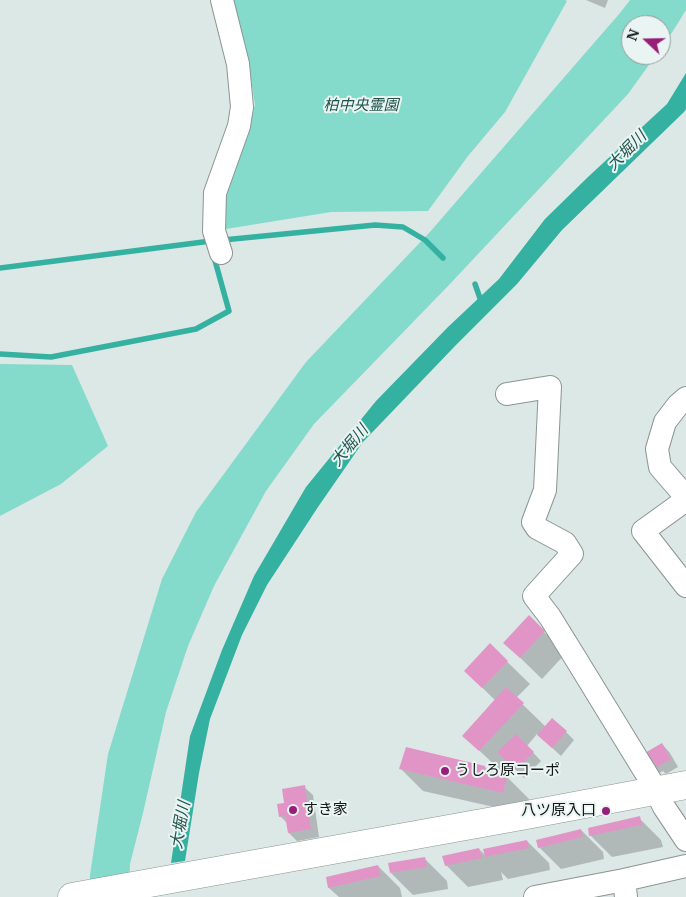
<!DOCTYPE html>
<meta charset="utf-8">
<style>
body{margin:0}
#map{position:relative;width:686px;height:897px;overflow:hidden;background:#dce8e6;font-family:Merriweather,serif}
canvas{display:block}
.north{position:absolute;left:621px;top:15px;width:50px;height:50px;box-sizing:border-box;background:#eaf5f3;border:1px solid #949c9b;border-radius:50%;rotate:291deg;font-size:14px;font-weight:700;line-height:20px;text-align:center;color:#131716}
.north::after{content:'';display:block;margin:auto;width:18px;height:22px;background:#981f79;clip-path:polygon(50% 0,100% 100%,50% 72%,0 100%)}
</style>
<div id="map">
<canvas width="686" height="897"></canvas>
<div class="north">N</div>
</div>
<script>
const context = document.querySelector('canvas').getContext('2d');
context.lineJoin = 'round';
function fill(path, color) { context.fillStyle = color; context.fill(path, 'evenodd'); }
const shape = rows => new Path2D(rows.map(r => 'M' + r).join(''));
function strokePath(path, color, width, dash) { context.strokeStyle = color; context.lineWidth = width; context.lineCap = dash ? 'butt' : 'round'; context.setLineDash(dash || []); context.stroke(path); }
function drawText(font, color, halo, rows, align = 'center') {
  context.font = font + ' Merriweather,"Noto Sans JP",serif'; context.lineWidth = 4; context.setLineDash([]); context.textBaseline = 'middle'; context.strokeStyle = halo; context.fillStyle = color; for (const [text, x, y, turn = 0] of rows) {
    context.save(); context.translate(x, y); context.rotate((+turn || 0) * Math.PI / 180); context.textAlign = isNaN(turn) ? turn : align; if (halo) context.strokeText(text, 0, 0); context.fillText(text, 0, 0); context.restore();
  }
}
fill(shape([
 [231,0,565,0,567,1,505,112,468,156,428,211,331,212,226,229,226,192,255,105,248,61],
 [630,0,686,0,686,10,673,31,661,48,661,25,631,25,631,55,656,55,628,94,449,285,314,424,266,491,214,586,188,646,166,712,143,813,130,864,129,897,89,897,90,875,108,754,162,579,196,512,306,362,429,233,620,13],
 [0,364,72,365,108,446,61,484,0,516]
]), '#84dacb');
fill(shape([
 [686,73,686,109,684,112,562,230,517,284,456,345,363,442,318,507,267,585,242,635,210,719,199,773,185,861,171,863,190,736,222,650,254,576,306,487,376,401,448,327,499,279,545,219,589,176,667,104]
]), '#35b1a1');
fill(shape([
 [586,0,608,0,605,8],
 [544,632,566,653,542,679,505,643],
 [490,645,530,684,516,698,546,727,566,732,574,740,561,756,537,734,527,746,541,761,524,778,510,764,502,772,464,736,496,701,465,671],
 [662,744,670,753,678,767,666,774,663,771,659,773,651,765],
 [485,767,493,775,507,777,529,799,525,814,423,791,401,769],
 [304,787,313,795,319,837,297,841,289,833,287,823,280,816],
 [639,818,661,840,663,847,612,857,590,835],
 [581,830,603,852,604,859,561,869,539,847],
 [527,841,549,863,550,870,508,879,501,872,503,880,468,887,446,865,479,849,486,856],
 [425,859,447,881,448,889,413,895,391,873],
 [378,866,400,888,402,897,339,897,329,888,327,878]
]), '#0003');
strokePath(shape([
 [223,240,375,225,403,227,425,240,443,258],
 [0,268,211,241],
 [475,284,482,304],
 [0,354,51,357,196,329,229,311,214,257]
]), '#35b1a1', 5.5);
fill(shape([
 [529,615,545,631,520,658,503,643],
 [490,643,508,661,482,688,464,671],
 [506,687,524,703,479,751,462,736],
 [552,718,567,731,552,748,537,735],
 [516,734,534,752,515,770,497,752],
 [662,743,671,759,657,767,655,763,650,766,643,754],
 [406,747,485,766,484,772,507,776,503,793,399,769],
 [305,785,311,829,288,833,285,816,279,817,277,804,284,803,282,789],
 [640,816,642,825,589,836,588,828],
 [581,829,583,837,538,848,536,840],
 [527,840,529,848,485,857,483,849],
 [479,848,482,858,445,866,442,856],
 [425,857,427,867,390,873,388,863],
 [378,865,381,876,328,888,326,877]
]), '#e095c6');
const minor = shape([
 [221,253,214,231,215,193,239,126,242,107,238,64,222,0],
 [507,394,550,387,545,490,533,522,537,528,565,543,572,554,534,596,550,617,576,659,652,783,664,807,686,840],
 [686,398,678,405,665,422,657,449,660,467,686,497],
 [686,500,643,531,686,586],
 [535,897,624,880],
 [626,897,624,880,686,866]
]);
const tertiary = shape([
 [72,897,521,816,686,785]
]);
strokePath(minor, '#8b9593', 24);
strokePath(tertiary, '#8b9593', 29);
strokePath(minor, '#fff', 22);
strokePath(tertiary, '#fff', 28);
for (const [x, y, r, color] of [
 [445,771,5,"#981f79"],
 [293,810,5,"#981f79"],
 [606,811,5,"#981f79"]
]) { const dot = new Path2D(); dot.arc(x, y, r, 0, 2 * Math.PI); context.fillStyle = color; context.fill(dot); strokePath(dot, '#eaf5f3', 2); }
drawText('italic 15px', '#20534b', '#eaf5f3', [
 ["柏中央霊園",361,106]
]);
drawText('15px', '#131716', '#eaf5f3', [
 ["うしろ原コーポ",455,771],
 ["すき家",303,810],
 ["八ツ原入口",596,811,"right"]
], 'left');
drawText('italic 16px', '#23564e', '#eaf5f3', [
 ["大堀川",627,151,-45],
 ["大堀川",350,446,-50],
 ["大堀川",181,825,-80]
]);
</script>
